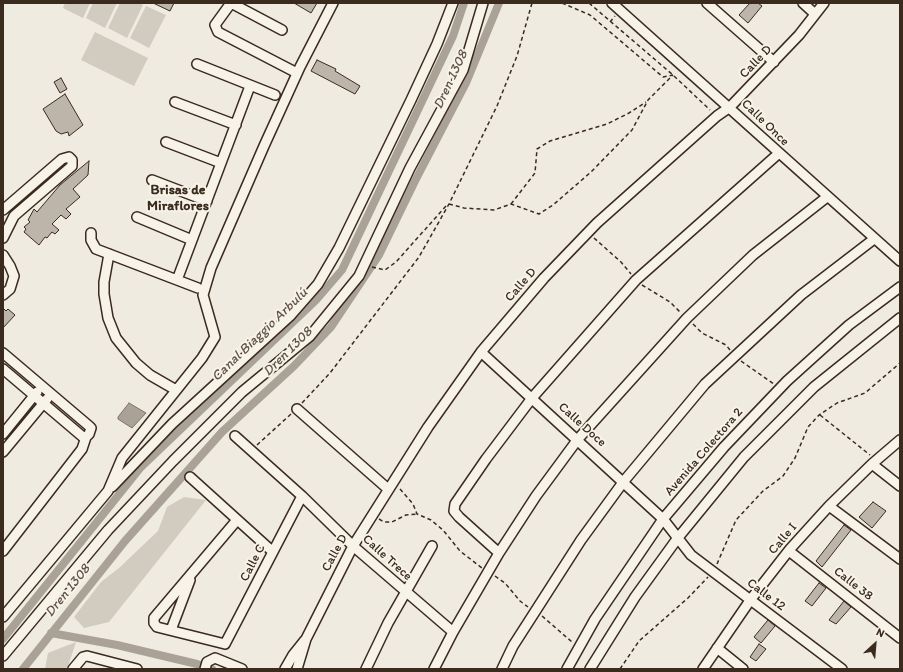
<!DOCTYPE html>
<meta charset="utf-8">
<style>
body{margin:0}
#map{position:relative;width:903px;height:672px;overflow:hidden;background:#efebe0;font-family:Itim,sans-serif}
canvas{display:block}
.frame{position:absolute;inset:0;border:4px solid #3b2a1e;pointer-events:none}
.north{position:absolute;left:855px;top:624px;width:40px;height:40px;-webkit-text-stroke:3px #f7f3e8;paint-order:stroke;rotate:26deg;font-size:11px;font-weight:700;line-height:16px;text-align:center;color:#3b2a1e}
.north::after{content:'';display:block;margin:auto;width:14px;height:18px;background:#3b2a1e;clip-path:polygon(50% 0,100% 100%,50% 72%,0 100%)}
</style>
<div id="map">
<canvas width="903" height="672"></canvas>
<div class="frame"></div>
<div class="north">N</div>
</div>
<script>
const context = document.querySelector('canvas').getContext('2d');
context.lineJoin = 'round';
function fill(path, color) { context.fillStyle = color; context.fill(path, 'evenodd'); }
const shape = rows => new Path2D(rows.map(r => 'M' + r).join(''));
function strokePath(path, color, width, dash) { context.strokeStyle = color; context.lineWidth = width; context.lineCap = dash ? 'butt' : 'round'; context.setLineDash(dash || []); context.stroke(path); }
function drawText(font, color, halo, rows, align = 'center') {
  context.font = font + ' Itim,sans-serif'; context.lineWidth = 4; context.setLineDash([]); context.textBaseline = 'middle'; context.strokeStyle = halo; context.fillStyle = color; for (const [text, x, y, turn = 0] of rows) {
    context.save(); context.translate(x, y); context.rotate((+turn || 0) * Math.PI / 180); context.textAlign = isNaN(turn) ? turn : align; if (halo) context.strokeText(text, 0, 0); context.fillText(text, 0, 0); context.restore();
  }
}
fill(shape([
 [65,3,90,3,83,18,63,8],
 [93,3,117,3,105,28,86,18],
 [120,3,140,3,143,5,127,38,108,28],
 [146,6,166,15,149,48,130,38],
 [95,32,148,58,134,86,81,60],
 [184,497,206,500,109,622,84,628,74,617,101,582,119,568,158,531,167,507],
 [76,642,67,669,45,669,48,653]
]), '#d1cbc0');
const water = shape([
 [129,403,146,413,132,428,118,419,118,417,129,403]
]);
fill(water, '#aaa296');
strokePath(water, '#7e7266', 1);
strokePath(shape([
 [51,633,117,645,197,664,212,669],
 [3,639,141,467,317,299,342,270,453,36,464,3],
 [23,669,125,541,222,432,294,366,331,327,379,255,415,181,466,83,499,3]
]), '#aaa296', 8);
const building = shape([
 [153,3,174,3,170,11,153,3],
 [294,3,317,3,311,13,294,3],
 [750,3,758,3,762,6,748,23,739,15,750,3],
 [317,60,336,69,335,71,360,86,355,94,311,71,317,60],
 [61,78,67,89,60,93,54,82,61,78],
 [65,94,83,125,69,136,68,132,61,134,56,131,43,109,65,94],
 [89,161,88,175,73,189,80,197,66,209,71,214,66,219,61,215,52,224,59,230,55,234,52,232,47,238,45,237,39,245,24,232,26,229,24,227,30,222,28,220,34,209,37,212,60,185,89,161],
 [3,308,6,311,8,309,15,315,3,328,3,308],
 [873,502,886,511,872,528,859,517,873,502],
 [844,525,851,530,822,567,816,561,844,525],
 [819,583,826,588,812,606,805,601,819,583],
 [844,601,851,607,836,624,829,620,844,601],
 [768,620,775,626,761,643,754,637,768,620],
 [759,644,766,649,756,661,750,657,759,644]
]);
fill(building, '#bdb5aa');
strokePath(building, '#3b2a1e', 1);
const minor = shape([
 [612,3,900,261],
 [707,3,774,62],
 [803,3,815,14],
 [282,30,231,3,215,25,218,32,297,73],
 [197,64,275,95],
 [175,102,236,125],
 [166,142,221,163],
 [152,180,207,201],
 [3,210,62,159,69,157,72,160,72,166,14,216,3,238],
 [137,217,192,240],
 [91,233,91,240,96,249,198,288],
 [109,254,104,282,104,294,108,318,116,338,136,363,150,375,176,390],
 [3,255,10,266,14,276,10,289,3,295],
 [177,280,250,86],
 [481,352,663,519,691,555,842,669],
 [3,353,89,426,91,428,89,434,86,437,83,437,3,369],
 [297,409,388,489],
 [3,434,37,392],
 [235,436,302,496,353,546,453,632],
 [3,452,47,399],
 [872,464,900,486],
 [190,477,273,552],
 [112,487,172,424,290,316,318,284,339,248,411,100,437,44,453,3],
 [829,506,900,559],
 [237,520,154,618,154,623,157,627,225,644,302,496],
 [3,551,82,449,86,437],
 [789,551,900,638],
 [499,553,459,517,454,511,455,504,486,459,532,398,636,280,778,154],
 [3,617,108,491,122,458,202,358,215,337,203,295,211,268,264,146,300,67,333,3],
 [171,630,190,580],
 [717,648,743,669],
 [3,656,108,530,173,461,242,392,310,336,359,276,410,168,463,70,483,3],
 [73,669,83,657,87,656,137,669],
 [205,669,207,662,215,658,242,669],
 [285,669,293,655,305,640],
 [297,669,306,639,353,546,428,427,481,352,544,278,597,223,717,116,730,107,799,35,824,3],
 [366,669,388,623,432,546],
 [434,669,453,632,499,553,536,496,578,439,687,318,753,255,827,197],
 [502,669,513,646,581,540,624,481,705,384,801,295,874,239],
 [567,669,595,619,663,519,724,447,787,381,849,325,900,287],
 [590,669,635,597,677,539,744,457,814,387,900,318],
 [703,669,751,599,790,549,829,506,872,464,900,440]
]);
strokePath(minor, '#3b2a1e', 12);
strokePath(shape([
 [562,3,590,15,663,77,673,75],
 [589,3,673,75,710,110],
 [610,22,615,16],
 [449,204,464,208,494,210,511,204,539,214,553,205,591,172,632,130,648,100,673,75],
 [511,204,535,173,537,149,550,141,607,124,629,113,646,102],
 [594,238,621,262,631,274],
 [372,267,385,270,396,262,446,206],
 [642,285,670,302,681,313],
 [693,324,702,333,726,345,730,350],
 [741,361,774,384],
 [302,403,330,373,419,257,449,204,497,106,517,56,532,3],
 [820,415,870,455],
 [257,445,291,414],
 [400,489,413,504,417,514,431,520,443,530,460,551,482,568],
 [379,519,384,522,392,522,406,515,417,514],
 [717,564,736,520,763,491,783,476,795,458,808,427,819,415,837,403,865,393,900,363],
 [495,576,505,583,520,601,528,607],
 [542,616,572,642],
 [620,669,639,641,688,598,708,577]
]), '#3b2a1e', 1.5, [4, 3]);
strokePath(minor, '#f7f3e8', 9);
drawText('13px', '#3b2a1e', '#f7f3e8', [
 ["Calle D",756,62,-46],
 ["Calle Once",765,123,44],
 ["Calle D",521,285,-49],
 ["Calle Doce",582,425,42],
 ["Avenida Colectora 2",704,452,-49],
 ["Calle I",783,539,-50],
 ["Calle D",335,553,-62],
 ["Calle Trece",387,558,42],
 ["Calle C",253,563,-63],
 ["Calle 38",853,584,38],
 ["Calle 12",766,595,37]
]);
drawText('italic 14px', '#625448', '#f7f3e8', [
 ["Dren 1308",451,80,-65],
 ["Canal Biaggio Arbulú",260,335,-44],
 ["Dren 1308",288,352,-45],
 ["Dren 1308",68,591,-51]
]);
drawText('bold 14px', '#3b2a1e', '#f7f3e8', [
 ["Brisas de",178,190],
 ["Miraflores",178,206]
]);
</script>
